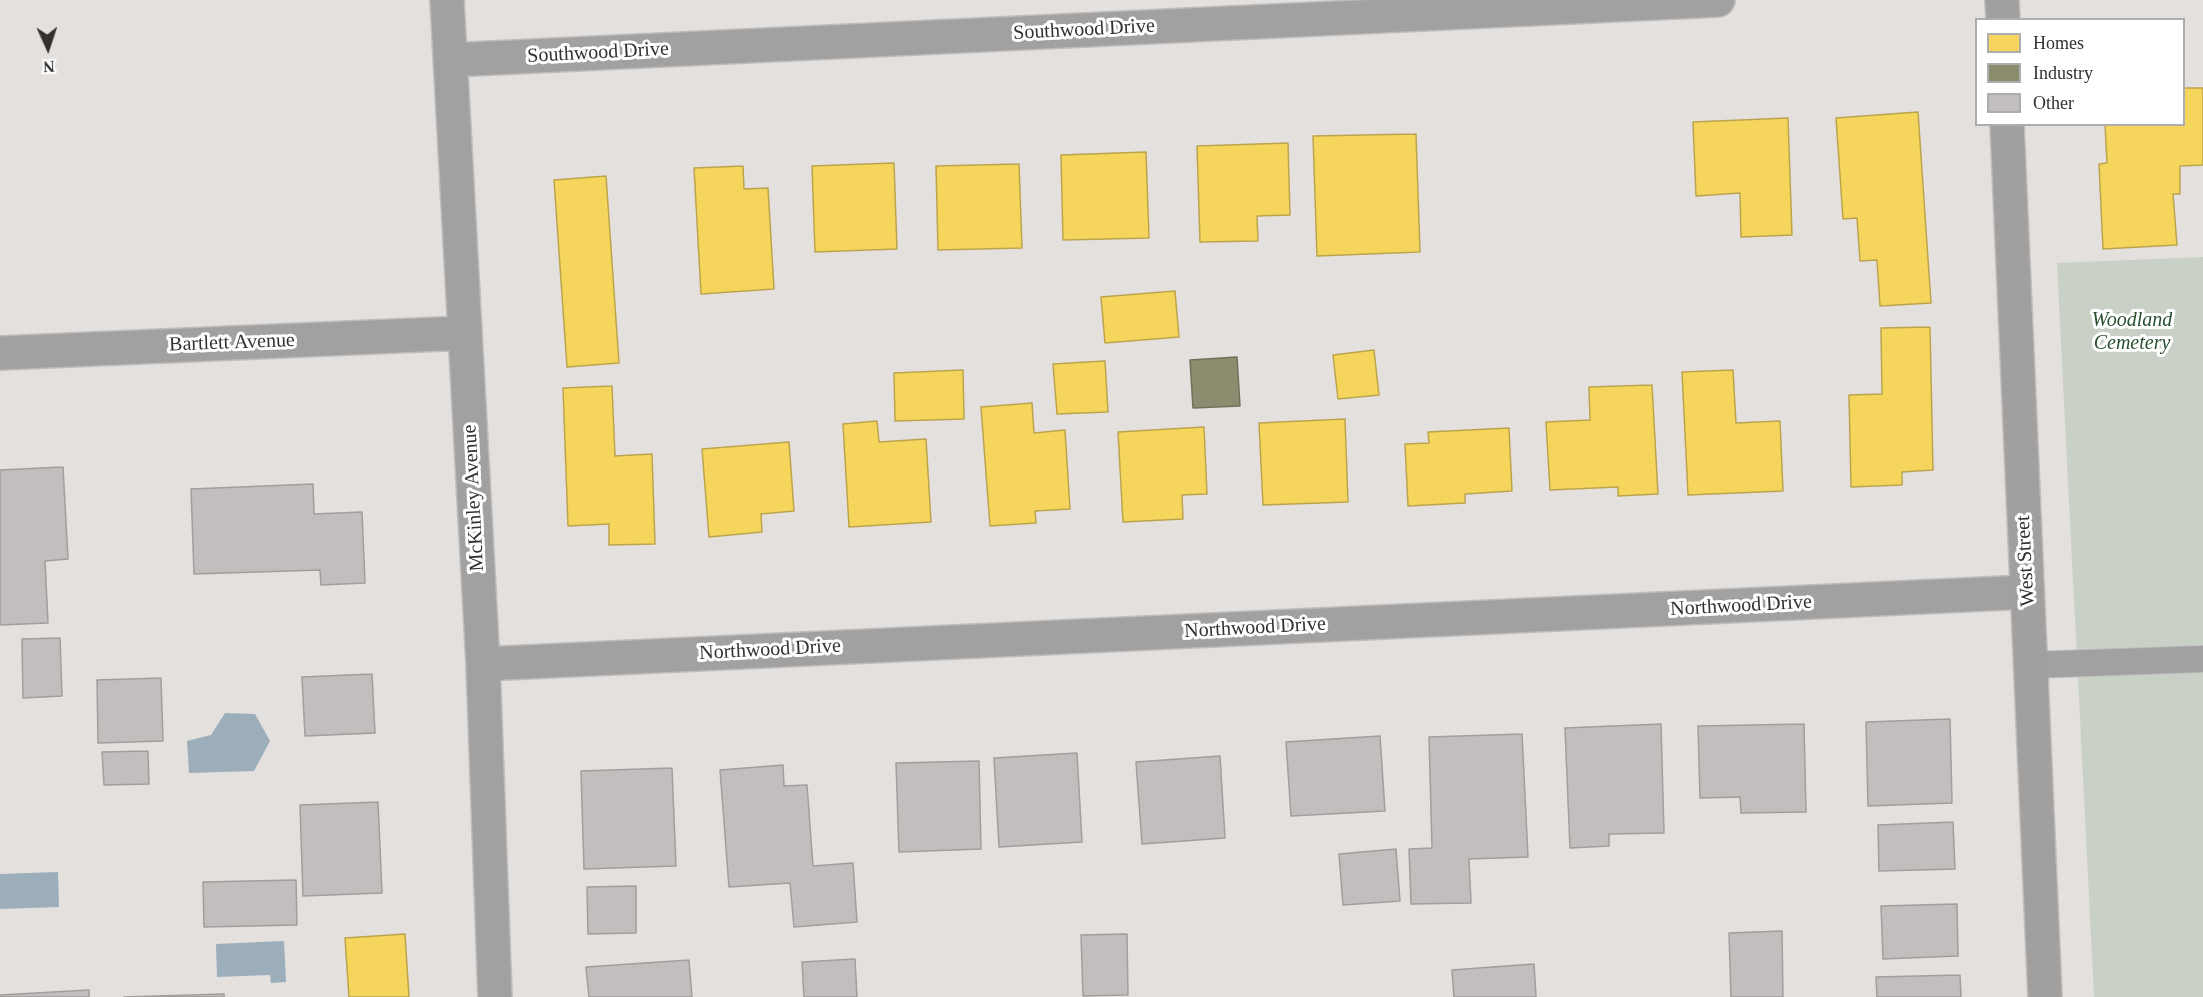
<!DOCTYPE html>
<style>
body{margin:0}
#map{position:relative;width:2203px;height:997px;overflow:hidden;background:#e3e0de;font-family:Georgia,serif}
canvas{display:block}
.legend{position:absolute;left:1975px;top:18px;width:210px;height:108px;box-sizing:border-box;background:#fff;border:2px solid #adadac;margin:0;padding:8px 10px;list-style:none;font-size:18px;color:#33312f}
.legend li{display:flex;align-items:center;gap:12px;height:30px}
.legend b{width:30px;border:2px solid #adadac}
.north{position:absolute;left:18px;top:18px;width:60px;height:60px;-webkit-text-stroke:4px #fff;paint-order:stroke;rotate:177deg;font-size:16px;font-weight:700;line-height:24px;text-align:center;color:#33312f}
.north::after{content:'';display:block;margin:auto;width:21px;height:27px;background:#33312f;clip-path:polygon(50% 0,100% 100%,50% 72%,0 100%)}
</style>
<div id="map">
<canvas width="2203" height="997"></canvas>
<ul class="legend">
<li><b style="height:16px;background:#f6d55c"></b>Homes</li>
<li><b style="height:16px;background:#8c8c6e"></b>Industry</li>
<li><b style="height:16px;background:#c1bebd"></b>Other</li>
</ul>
<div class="north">N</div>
</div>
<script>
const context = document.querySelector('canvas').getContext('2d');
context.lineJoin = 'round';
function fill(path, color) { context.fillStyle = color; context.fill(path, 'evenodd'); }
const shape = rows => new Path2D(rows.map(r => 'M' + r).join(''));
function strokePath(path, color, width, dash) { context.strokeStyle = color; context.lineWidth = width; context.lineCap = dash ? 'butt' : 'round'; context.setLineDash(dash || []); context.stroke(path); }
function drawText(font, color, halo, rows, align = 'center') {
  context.font = font + ' Georgia,serif'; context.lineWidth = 6; context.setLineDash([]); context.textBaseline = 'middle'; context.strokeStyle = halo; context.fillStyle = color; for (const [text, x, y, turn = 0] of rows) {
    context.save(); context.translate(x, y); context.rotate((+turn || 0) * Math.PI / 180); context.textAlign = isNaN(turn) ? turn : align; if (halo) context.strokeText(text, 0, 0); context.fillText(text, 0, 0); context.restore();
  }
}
fill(shape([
 [2203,257,2203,997,2094,997,2057,263]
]), '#c9d1c7');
fill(shape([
 [225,713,255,714,270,741,254,771,189,773,187,741,211,735],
 [58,872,59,907,0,909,0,874],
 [284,941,286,982,271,983,270,975,217,977,216,944]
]), '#9daebb');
const homes = shape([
 [2184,88,2203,88,2203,165,2180,166,2180,194,2173,194,2177,245,2103,249,2099,164,2107,163,2105,124,2184,124,2184,88],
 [1918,112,1931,303,1880,306,1877,260,1860,261,1857,218,1843,219,1836,118,1918,112],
 [1788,118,1792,235,1741,237,1740,193,1696,196,1693,122,1788,118],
 [1416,134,1420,252,1317,256,1313,136,1416,134],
 [1288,143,1290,215,1257,216,1258,241,1200,242,1197,146,1288,143],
 [1146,152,1149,238,1063,240,1061,155,1146,152],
 [894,163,897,249,815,252,812,166,894,163],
 [1019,164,1022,248,938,250,936,166,1019,164],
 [743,166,744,189,768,188,774,289,701,294,694,168,743,166],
 [606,176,619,363,567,367,554,180,606,176],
 [1175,291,1179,337,1105,343,1101,297,1175,291],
 [1930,327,1933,470,1902,472,1902,485,1851,487,1849,395,1882,394,1881,328,1930,327],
 [1374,350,1379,395,1338,399,1333,355,1374,350],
 [1105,361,1108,412,1057,414,1053,364,1105,361],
 [963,370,964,419,895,421,894,373,963,370],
 [1733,370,1736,423,1780,421,1783,491,1688,495,1682,372,1733,370],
 [1652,385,1658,494,1618,496,1618,487,1550,490,1546,422,1590,420,1589,387,1652,385],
 [612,386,615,456,652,454,655,544,609,545,609,524,568,526,563,388,612,386],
 [1032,403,1034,433,1065,430,1070,509,1035,511,1036,523,990,526,981,407,1032,403],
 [1345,419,1348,502,1263,505,1259,423,1345,419],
 [877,421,879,442,926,439,931,522,849,527,843,424,877,421],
 [1204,427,1207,494,1182,495,1183,519,1123,522,1118,432,1204,427],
 [1509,428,1512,491,1465,494,1465,503,1408,506,1405,444,1429,443,1428,432,1509,428],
 [789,442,794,511,761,514,762,532,709,537,702,449,789,442],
 [405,934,409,997,349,997,345,938,405,934]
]);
fill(homes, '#f6d55c');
strokePath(homes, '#bca44e', 1.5);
const industry = shape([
 [1237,357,1240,406,1193,408,1190,360,1237,357]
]);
fill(industry, '#8c8c6e');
strokePath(industry, '#71715b', 1.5);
const building = shape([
 [63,467,68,559,45,561,48,623,0,625,0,470,63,467],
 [313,484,314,514,362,512,365,583,321,585,320,570,194,574,191,489,313,484],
 [60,638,62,696,23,698,22,639,60,638],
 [372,674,375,733,305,736,302,677,372,674],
 [161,678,163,741,98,743,97,680,161,678],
 [1950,719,1952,803,1868,806,1866,722,1950,719],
 [1661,724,1664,833,1609,834,1609,846,1570,848,1565,728,1661,724],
 [1804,724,1806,812,1741,813,1740,797,1700,798,1698,726,1804,724],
 [1522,734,1528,857,1469,859,1471,903,1411,904,1409,849,1432,848,1429,737,1522,734],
 [1380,736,1385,811,1291,816,1286,742,1380,736],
 [148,751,149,784,104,785,102,752,148,751],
 [1077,753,1082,842,999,847,994,758,1077,753],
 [1220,756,1225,838,1142,844,1136,762,1220,756],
 [979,761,981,849,899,852,896,763,979,761],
 [783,765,784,786,807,785,813,866,853,863,857,922,794,927,790,883,729,887,720,770,783,765],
 [672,768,676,866,584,869,581,771,672,768],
 [378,802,382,893,303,896,300,805,378,802],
 [1953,822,1955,869,1879,871,1878,825,1953,822],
 [1396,849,1400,901,1343,905,1339,854,1396,849],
 [296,880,297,925,204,927,203,882,296,880],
 [636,886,636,933,588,934,587,887,636,886],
 [1957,904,1958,956,1883,959,1881,906,1957,904],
 [1782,931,1783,997,1731,997,1729,933,1782,931],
 [1127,934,1128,995,1083,996,1081,935,1127,934],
 [855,959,857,997,804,997,802,962,855,959],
 [689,960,692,997,589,997,586,967,689,960],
 [1534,964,1536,997,1454,997,1452,970,1534,964],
 [1960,975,1961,997,1877,997,1876,977,1960,975],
 [89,990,89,997,0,997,0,995,89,990],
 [224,994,224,997,124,997,224,994]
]);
fill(building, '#c1bebd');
strokePath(building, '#a09f9d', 1.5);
const service = shape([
 [2031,665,2203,659]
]);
const minor = shape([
 [447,0,483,664,495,997],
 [450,60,1718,0],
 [0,353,465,333],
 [483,664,2027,592]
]);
const secondary = shape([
 [2002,0,2003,20],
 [2007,124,2045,997]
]);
strokePath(service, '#bfbdbc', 28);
strokePath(minor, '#bfbdbc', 36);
strokePath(secondary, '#bfbdbc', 36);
strokePath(service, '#a2a1a1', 26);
strokePath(minor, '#a2a1a1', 33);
strokePath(secondary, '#a2a09f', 33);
drawText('20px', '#33312f', '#fff', [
 ["Southwood Drive",1084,30,-3],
 ["Southwood Drive",598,53,-3],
 ["Bartlett Avenue",232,343,-2],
 ["McKinley Avenue",474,498,-93],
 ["West Street",2026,561,-93],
 ["Northwood Drive",1741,606,-3],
 ["Northwood Drive",1255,628,-3],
 ["Northwood Drive",770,650,-3]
]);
drawText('italic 20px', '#284f2e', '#fff', [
 ["Woodland",2132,321],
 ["Cemetery",2132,344]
]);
</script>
